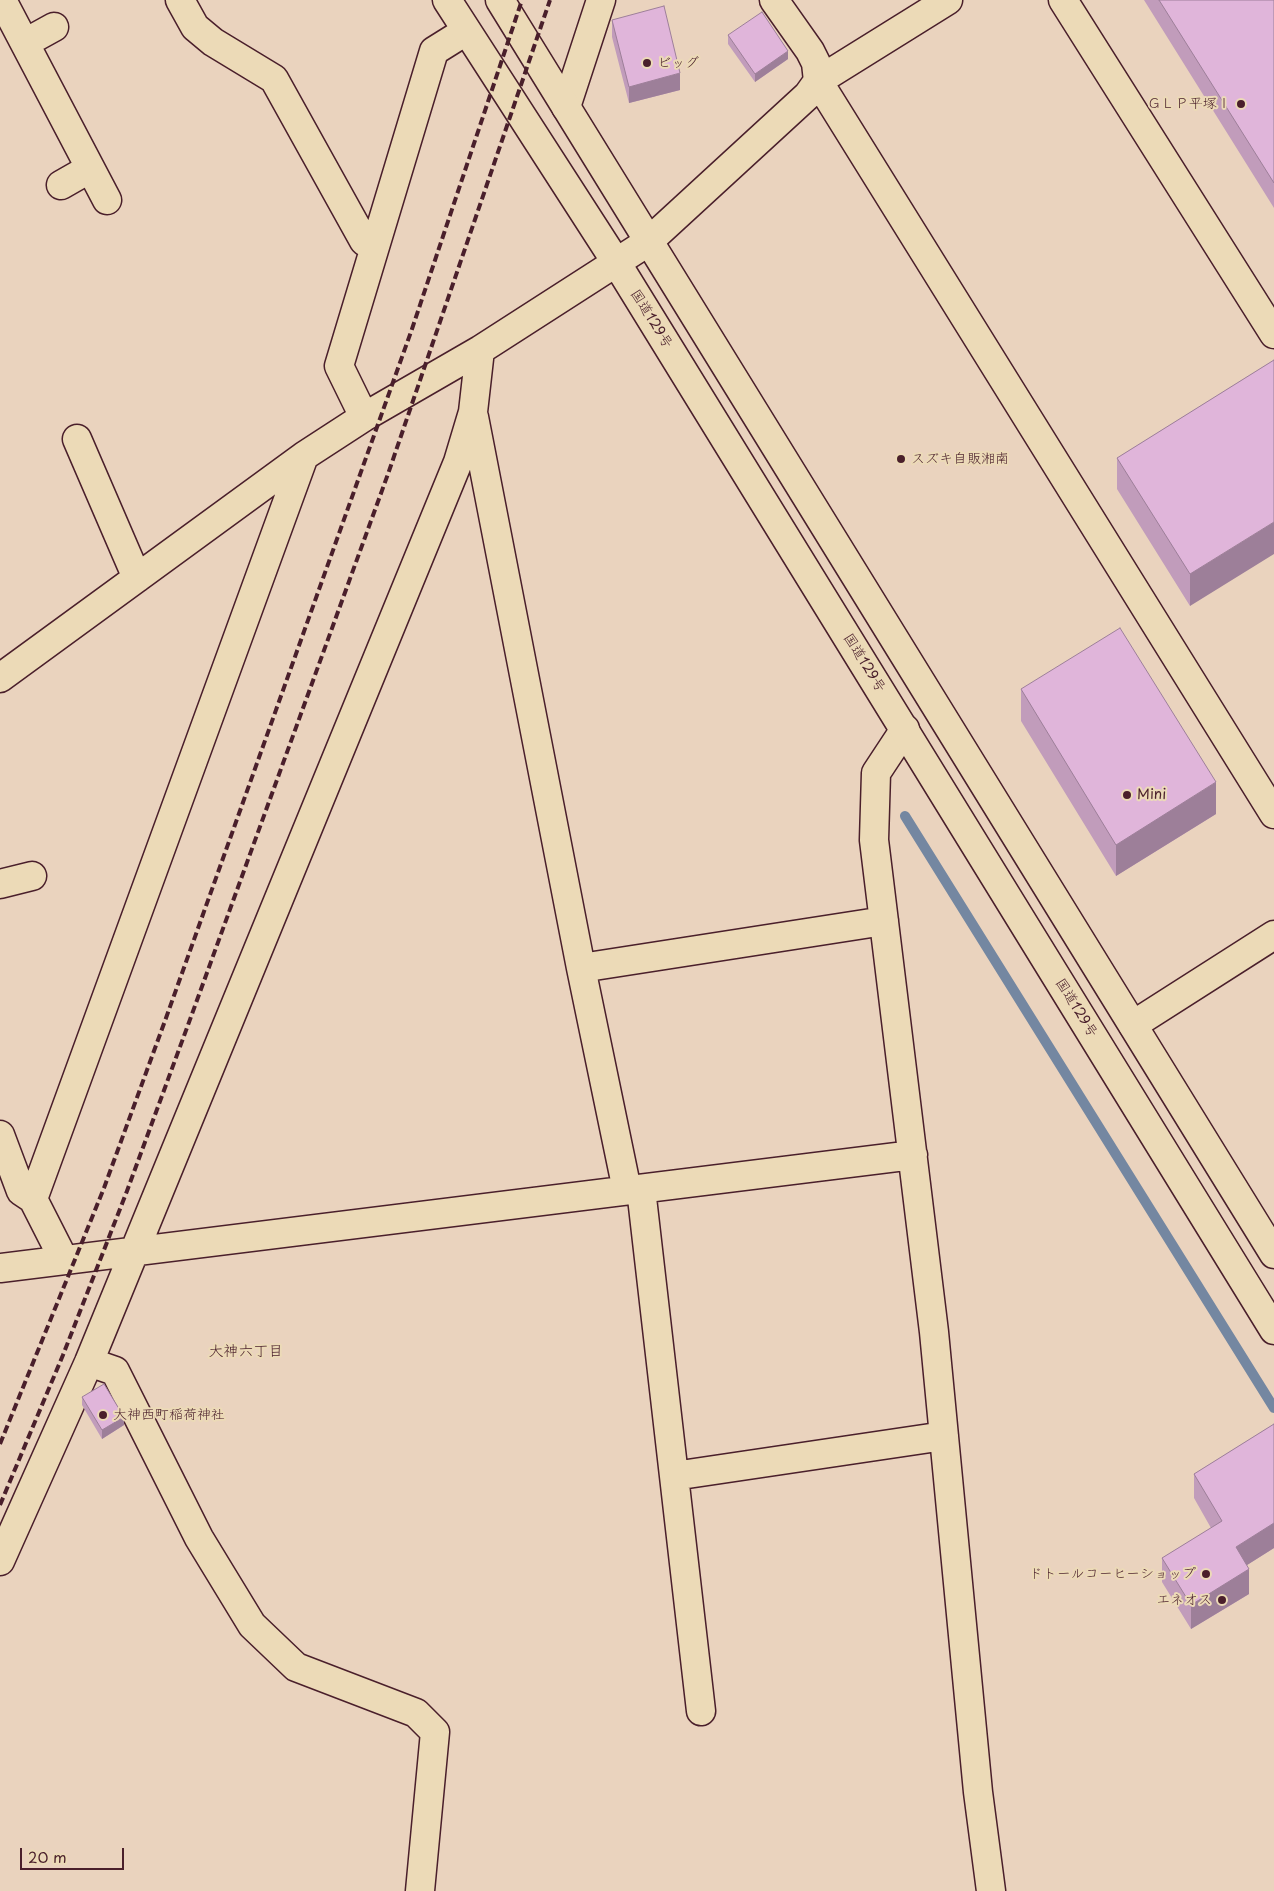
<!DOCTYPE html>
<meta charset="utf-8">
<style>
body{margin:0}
#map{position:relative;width:1274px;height:1891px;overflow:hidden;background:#ead3be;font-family:"Playpen Sans",sans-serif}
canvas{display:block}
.scale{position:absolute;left:20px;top:1848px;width:104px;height:22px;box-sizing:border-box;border:2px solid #4a1f2b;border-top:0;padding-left:6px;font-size:15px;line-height:18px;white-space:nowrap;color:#4a1f2b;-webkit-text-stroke:4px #ecdab7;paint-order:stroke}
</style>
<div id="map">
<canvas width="1274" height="1891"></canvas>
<div class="scale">20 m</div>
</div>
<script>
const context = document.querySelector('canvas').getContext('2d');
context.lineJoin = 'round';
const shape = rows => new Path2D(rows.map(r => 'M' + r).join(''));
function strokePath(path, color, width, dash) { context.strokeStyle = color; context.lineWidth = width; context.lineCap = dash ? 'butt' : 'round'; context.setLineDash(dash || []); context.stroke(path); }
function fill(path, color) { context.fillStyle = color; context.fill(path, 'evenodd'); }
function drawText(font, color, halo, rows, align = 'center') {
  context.font = font + ' "Playpen Sans","Klee One",sans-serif'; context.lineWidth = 4; context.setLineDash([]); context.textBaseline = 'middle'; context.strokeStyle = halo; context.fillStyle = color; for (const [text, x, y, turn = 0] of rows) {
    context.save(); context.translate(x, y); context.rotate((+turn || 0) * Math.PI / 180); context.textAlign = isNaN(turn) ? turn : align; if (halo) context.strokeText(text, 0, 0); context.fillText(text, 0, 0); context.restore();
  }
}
strokePath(shape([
 [905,816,1274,1408]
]), '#7487a1', 10);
const minor = shape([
 [2,0,107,200],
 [180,0,195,27,213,42,274,79,364,241,374,248],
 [948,0,818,81,1274,814],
 [1063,0,1274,334],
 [25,43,54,27],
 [566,107,601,0],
 [61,185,89,169],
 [364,417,339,366,434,51,466,31],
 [474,417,581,968,627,1190],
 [77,439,137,578],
 [0,678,304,456,364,417,480,350,648,242,808,95,818,81,816,63,810,51,774,0],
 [905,729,876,773,874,840,934,1332,978,1792,991,1891],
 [0,884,32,876],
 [581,968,884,921],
 [1133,1025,1274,935],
 [0,1135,21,1191,33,1199,64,1260],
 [641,1189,701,1711],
 [33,1199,304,456],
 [0,1268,913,1155],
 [89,1362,115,1371,199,1538,252,1625,296,1667,416,1713,435,1732,420,1891],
 [674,1476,944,1436],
 [0,1561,89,1362,458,462,473,412,480,350]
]);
const highway = shape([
 [447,0,616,262,1274,1330],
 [500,0,1274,1254]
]);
strokePath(minor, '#4a1f2b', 31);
strokePath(highway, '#4a1f2b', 31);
strokePath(minor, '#ecdab7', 28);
strokePath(highway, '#ecdab7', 28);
strokePath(shape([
 [0,1444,104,1188,166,1018,412,329,522,0],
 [0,1505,63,1355,127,1191,188,1025,388,474,550,0]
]), '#4a1f2b', 4, [8, 4]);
fill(shape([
 [1144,0,1274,0,1274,208],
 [612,20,680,90,629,103,612,37],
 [728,35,788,59,755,82,728,44],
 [1274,360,1190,606,1117,489,1117,458],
 [1021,689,1216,814,1116,876,1021,721],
 [82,1397,124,1425,102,1439,82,1405],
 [1274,1424,1274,1548,1247,1565,1249,1594,1191,1629,1162,1582,1162,1558,1211,1528,1194,1498,1194,1474]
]), '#c19cbb');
fill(shape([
 [788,51,788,59,755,82,755,74],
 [680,73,680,90,629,103,629,87],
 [1274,522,1274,554,1190,606,1190,574],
 [1216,782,1216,814,1116,876,1116,845],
 [124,1417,124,1425,102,1439,102,1430],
 [1274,1523,1274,1548,1236,1572,1236,1547],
 [1249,1569,1249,1594,1191,1629,1191,1605]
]), '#9d7f99');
const building = shape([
 [1159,0,1274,0,1274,183,1159,0],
 [664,6,680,73,629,87,612,20,664,6],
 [762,12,788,51,755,74,728,35,762,12],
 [1274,360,1274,522,1190,574,1117,458,1274,360],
 [1120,628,1216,782,1116,845,1021,689,1120,628],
 [104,1384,124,1417,102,1430,82,1397,104,1384],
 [1274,1424,1274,1523,1236,1547,1249,1569,1191,1605,1162,1558,1222,1521,1194,1474,1274,1424]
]);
fill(building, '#e0b5da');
strokePath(building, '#9d7f99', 1);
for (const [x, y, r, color] of [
 [647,63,5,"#4a1f2b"],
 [1241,104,5,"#4a1f2b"],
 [901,459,5,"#4a1f2b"],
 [1127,795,5,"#4a1f2b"],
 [103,1415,5,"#4a1f2b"],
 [1206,1574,5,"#4a1f2b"],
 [1222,1600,5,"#4a1f2b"]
]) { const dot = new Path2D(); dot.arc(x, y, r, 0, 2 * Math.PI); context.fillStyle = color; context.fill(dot); strokePath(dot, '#ecdab7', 2); }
drawText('14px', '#4a1f2b', '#ecdab7', [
 ["ビッグ",657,63],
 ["ＧＬＰ平塚Ⅰ",1231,104,"right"],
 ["スズキ自販湘南",911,459],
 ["Mini",1137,795],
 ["大神西町稲荷神社",113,1415],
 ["ドトールコーヒーショップ",1196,1574,"right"],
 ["エネオス",1212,1600,"right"]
], 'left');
drawText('14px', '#4a1f2b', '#ecdab7', [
 ["国道129号",651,319,58],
 ["国道129号",864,663,58],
 ["国道129号",1076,1008,58]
]);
drawText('15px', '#4a1f2b', '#ecdab7', [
 ["大神六丁目",246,1352]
]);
</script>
